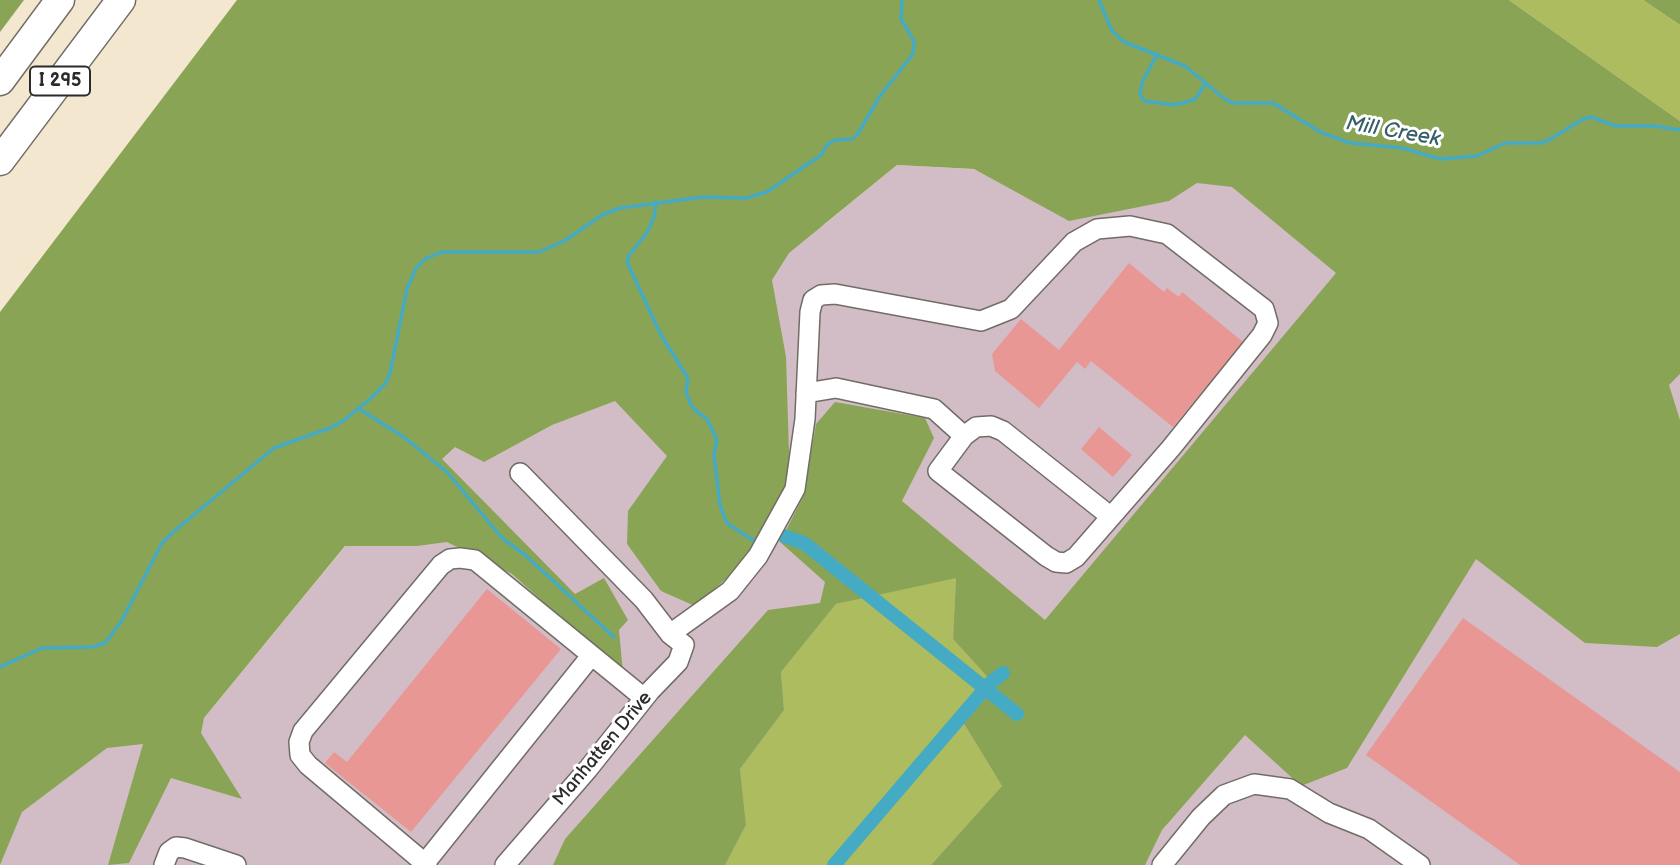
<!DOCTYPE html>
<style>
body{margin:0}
canvas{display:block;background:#f3e7cf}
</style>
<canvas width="1680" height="865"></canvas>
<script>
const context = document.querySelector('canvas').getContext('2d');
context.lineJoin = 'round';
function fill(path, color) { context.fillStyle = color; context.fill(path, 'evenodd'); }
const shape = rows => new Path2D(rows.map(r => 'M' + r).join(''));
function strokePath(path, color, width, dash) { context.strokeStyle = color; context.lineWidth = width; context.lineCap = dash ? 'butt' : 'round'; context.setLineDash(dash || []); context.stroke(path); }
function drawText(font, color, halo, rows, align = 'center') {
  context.font = font + ' "Balsamiq Sans",sans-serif'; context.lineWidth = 6; context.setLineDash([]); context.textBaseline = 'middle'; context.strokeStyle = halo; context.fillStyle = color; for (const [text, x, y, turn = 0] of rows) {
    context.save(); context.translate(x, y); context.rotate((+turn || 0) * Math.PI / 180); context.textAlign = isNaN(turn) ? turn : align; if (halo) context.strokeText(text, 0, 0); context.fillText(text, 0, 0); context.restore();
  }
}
fill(shape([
 [1189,162,1680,353,1680,865,0,865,22,772,204,718,412,465,825,224,897,165,1044,173]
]), '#d2bdc6');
fill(shape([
 [1509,0,1643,0,1680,25,1680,121],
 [956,577,953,639,992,682,960,717,1002,786,931,865,725,865,746,825,740,769,784,710,781,672,836,604]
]), '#adbc5e');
fill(shape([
 [0,0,24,0,0,32],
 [237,0,1509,0,1680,121,1680,374,1669,385,1680,420,1680,634,1657,647,1585,643,1476,559,1347,768,1301,786,1245,735,1162,830,1145,865,931,865,1002,786,960,717,992,682,953,639,956,578,836,604,781,672,784,710,740,769,746,825,725,865,553,865,565,839,768,610,820,603,825,582,780,542,803,497,816,424,835,402,925,418,934,438,902,501,1045,620,1336,273,1232,187,1197,183,1169,201,1069,221,974,169,897,165,789,253,772,280,786,357,790,485,744,563,695,606,661,591,627,544,628,511,667,456,615,401,552,425,484,462,455,447,442,459,575,594,604,578,628,620,619,630,623,673,512,574,447,542,417,546,345,546,204,718,201,733,242,799,171,778,129,863,108,865,143,744,107,748,22,812,0,865,0,312],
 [1643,0,1680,0,1680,25]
]), '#8aa455');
strokePath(shape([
 [1099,0,1112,31,1124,42,1185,66,1226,100,1234,103,1273,103,1322,133,1350,143,1402,148,1440,159,1477,156,1505,143,1540,143,1549,140,1583,119,1591,117,1616,126,1654,126,1680,130],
 [1157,54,1142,83,1140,94,1144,101,1174,105,1187,102,1195,99,1206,83],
 [656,202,654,217,647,233,629,255,627,262,661,335,688,378,686,392,690,403,695,410,707,419,717,440,714,455,720,505,727,523,751,539,758,541],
 [358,408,405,438,447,472,502,538,525,555,614,637],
 [0,667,42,648,92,647,105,643,121,622,162,543,172,533,274,448,330,428,343,421,370,399,385,384,390,373,407,289,416,268,425,259,442,252,539,252,564,241,602,215,620,208,703,197,746,198,767,192,821,155,828,144,835,140,852,139,857,135,880,96,913,54,914,41,901,19,902,0]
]), '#45abc4', 3.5);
strokePath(shape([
 [784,536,804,543,1017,714],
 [834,865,989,684,1003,673]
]), '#45abc4', 14);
fill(shape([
 [1129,263,1164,292,1167,288,1179,297,1182,292,1243,342,1173,427,1091,361,1085,369,1077,362,1039,408,995,371,992,354,1021,319,1059,350],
 [1099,427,1132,455,1113,477,1081,449],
 [487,589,561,649,411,832,325,763,334,752,347,762],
 [1463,618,1680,772,1680,865,1520,865,1366,755]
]), '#e89794');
const minor = shape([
 [806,393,836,388,934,409,964,436],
 [670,634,730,591,758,556,795,489,805,419,810,312,813,300,821,295,835,294,981,321,1011,309,1074,242,1097,229,1130,226,1167,234,1264,309,1268,323,1262,335,1171,448,1076,557,1066,563,1056,562,1046,556,938,471,964,436,976,427,991,426,1003,431,1110,516],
 [425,863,591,656],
 [164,865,169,852,176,847,185,848,236,865],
 [427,865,308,765,300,755,299,742,303,731,441,565,450,559,460,558,475,560,644,698],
 [505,865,588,769,650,691,678,662,684,645,670,634,644,600,520,473],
 [1162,865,1201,817,1224,795,1254,784,1290,789,1329,813,1369,829,1420,865]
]);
const highway = shape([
 [0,81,60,0],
 [0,161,121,0]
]);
strokePath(minor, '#716d64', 22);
strokePath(highway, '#716d64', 31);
strokePath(minor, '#fff', 19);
strokePath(highway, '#fff', 28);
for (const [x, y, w] of [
 [60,81,60]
]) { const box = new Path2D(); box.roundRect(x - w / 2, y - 14.5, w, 29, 5); context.fillStyle = '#fff'; context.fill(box); strokePath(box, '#2b2b2b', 2); }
drawText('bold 18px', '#2b2b2b', null, [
 ["I 295",60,81]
]);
drawText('19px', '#2b2b2b', '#fff', [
 ["Manhatten Drive",603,749,-50]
]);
drawText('italic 21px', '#355e68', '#fff', [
 ["Mill Creek",1393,132,10]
]);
</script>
